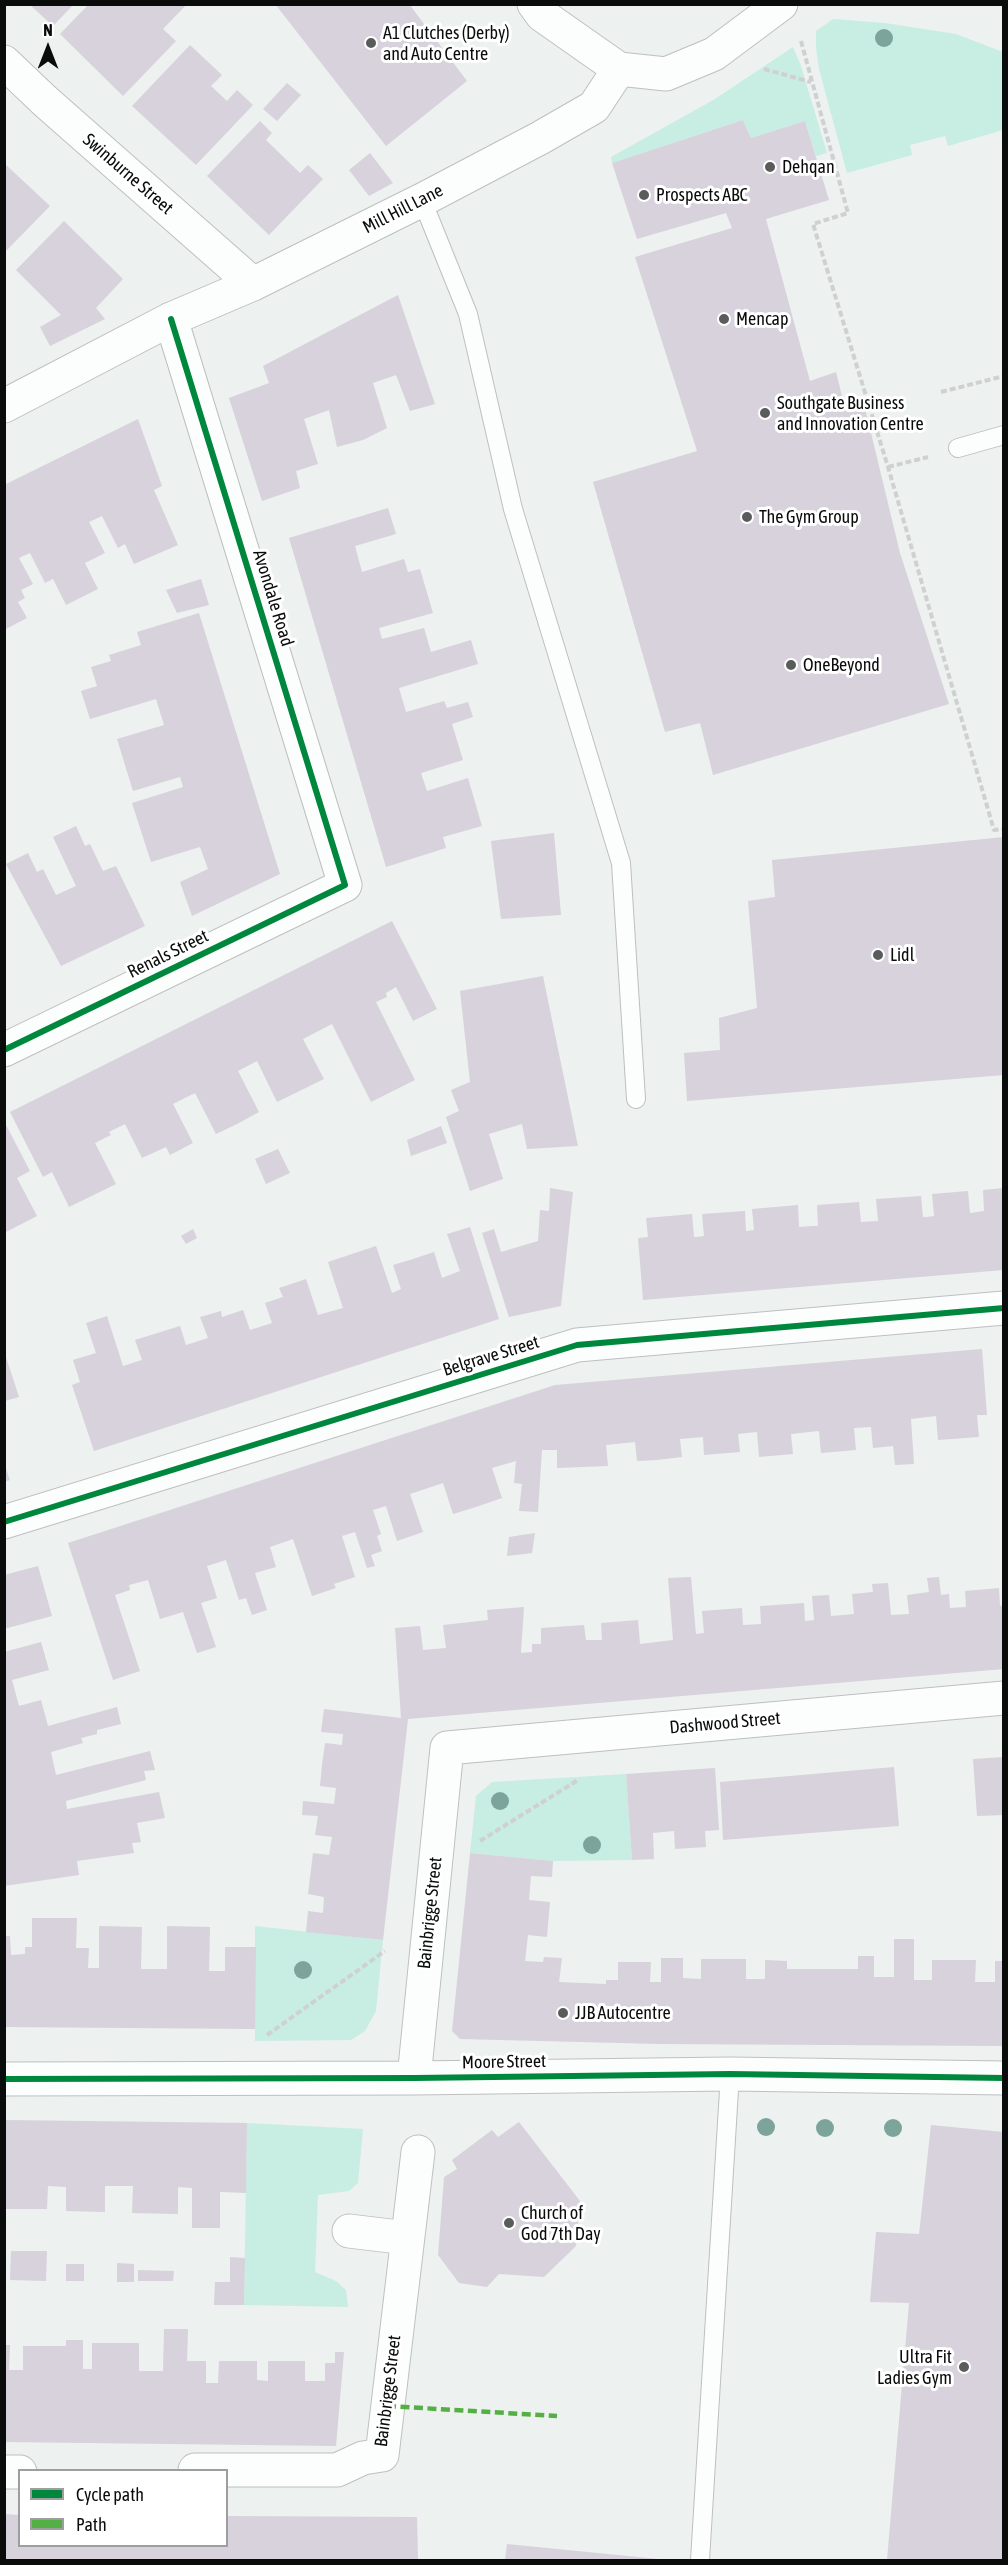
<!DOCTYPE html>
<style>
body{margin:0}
#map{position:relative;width:1008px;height:2565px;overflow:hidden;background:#edf1ef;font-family:"Asap Condensed",sans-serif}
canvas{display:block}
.frame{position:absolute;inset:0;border:6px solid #0a0c0b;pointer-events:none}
.legend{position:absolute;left:18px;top:2469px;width:210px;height:78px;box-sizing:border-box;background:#fff;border:2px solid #9d9e9d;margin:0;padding:8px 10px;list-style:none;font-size:18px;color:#0a0c0b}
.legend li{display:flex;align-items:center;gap:12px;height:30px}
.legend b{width:30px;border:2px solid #9d9e9d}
.north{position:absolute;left:18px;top:18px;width:60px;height:60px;-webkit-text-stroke:4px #fff;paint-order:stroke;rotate:0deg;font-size:16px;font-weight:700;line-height:24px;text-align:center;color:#0a0c0b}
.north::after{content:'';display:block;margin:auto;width:21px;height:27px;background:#0a0c0b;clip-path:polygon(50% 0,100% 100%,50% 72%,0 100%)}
</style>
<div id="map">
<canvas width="1008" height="2565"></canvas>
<div class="frame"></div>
<ul class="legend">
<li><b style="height:8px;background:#00873e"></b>Cycle path</li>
<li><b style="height:8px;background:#54b044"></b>Path</li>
</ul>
<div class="north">N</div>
</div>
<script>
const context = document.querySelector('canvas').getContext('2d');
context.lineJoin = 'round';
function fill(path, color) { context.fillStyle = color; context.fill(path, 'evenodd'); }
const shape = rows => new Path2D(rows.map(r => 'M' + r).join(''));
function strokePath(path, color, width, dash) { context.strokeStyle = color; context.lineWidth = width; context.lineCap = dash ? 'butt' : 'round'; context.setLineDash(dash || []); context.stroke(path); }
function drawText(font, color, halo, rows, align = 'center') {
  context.font = font + ' "Asap Condensed",sans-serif'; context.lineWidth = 6; context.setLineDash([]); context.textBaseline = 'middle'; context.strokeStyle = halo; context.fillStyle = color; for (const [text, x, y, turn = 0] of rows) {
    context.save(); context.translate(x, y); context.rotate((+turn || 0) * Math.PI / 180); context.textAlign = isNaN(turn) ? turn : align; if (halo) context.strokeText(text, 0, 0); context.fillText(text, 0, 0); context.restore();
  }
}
fill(shape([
 [833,19,885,23,956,34,1003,52,1003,130,948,146,945,136,910,145,912,155,847,173,819,69,816,48,816,31],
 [793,47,801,66,827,153,816,156,805,121,751,138,743,120,612,163,611,157,715,99],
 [626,1774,632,1860,553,1861,470,1853,476,1796,492,1782],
 [255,1926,383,1940,376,2011,365,2031,351,2040,255,2041],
 [247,2123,363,2129,358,2183,349,2191,318,2195,315,2272,336,2281,346,2290,348,2307,244,2305]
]), '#c8ede3');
fill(shape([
 [29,4,74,4,53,26],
 [89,4,187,4,163,29,176,41,123,96,60,34],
 [275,4,409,4,467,81,386,146],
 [190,45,222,75,211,86,227,101,237,90,253,105,196,165,132,106],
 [287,83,301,95,277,121,263,109],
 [743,120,751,138,805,121,829,200,766,219,810,381,836,372,845,408,864,404,900,553,949,704,713,775,700,723,665,732,593,482,697,451,635,257,732,228,726,213,637,239,612,163],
 [260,121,272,133,266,140,300,173,308,165,323,179,269,235,207,176],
 [370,153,393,183,369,196,349,170],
 [4,163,50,206,4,253],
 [64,221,123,279,96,308,105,319,50,346,40,327,61,315,16,270],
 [398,295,435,404,410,411,396,375,373,383,387,428,363,440,337,447,329,410,304,419,318,464,296,471,300,488,262,501,229,398,269,383,263,366],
 [138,419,162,486,154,490,178,545,134,564,125,544,118,548,102,516,89,522,105,553,85,563,98,589,66,605,53,579,45,583,30,553,19,558,33,584,21,590,25,598,18,602,27,618,4,630,4,485],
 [388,508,396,534,355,546,362,572,404,559,408,572,420,569,433,613,379,628,382,639,424,628,431,652,471,640,478,664,399,688,406,712,444,701,447,708,468,702,473,717,452,724,463,760,421,773,427,791,468,778,482,826,443,837,446,848,386,867,289,538],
 [201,579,209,605,177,613,166,590],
 [199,613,280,874,192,916,180,882,208,869,200,847,151,862,132,803,183,787,180,777,133,791,117,739,164,725,156,699,90,719,81,691,97,686,91,667,111,661,109,655,141,645,137,632],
 [76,826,85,846,90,844,103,871,116,866,145,926,61,966,6,864,28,853,37,872,43,869,56,895,76,886,53,837],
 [554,833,561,915,501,919,491,841],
 [1004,837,1004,1075,687,1101,684,1053,720,1050,719,1018,757,1008,748,901,775,897,772,860],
 [392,921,437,1009,413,1021,396,987,386,993,387,997,376,1002,415,1080,371,1102,332,1024,303,1039,324,1079,277,1102,257,1061,238,1071,259,1112,237,1124,216,1134,195,1093,173,1104,193,1143,170,1155,166,1147,142,1158,125,1124,109,1132,111,1135,95,1143,116,1184,69,1207,52,1172,43,1177,10,1112],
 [543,976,578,1146,527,1149,522,1124,489,1134,503,1179,470,1191,446,1117,459,1111,451,1090,470,1082,460,991],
 [4,1121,30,1171,17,1178,37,1216,4,1233],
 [441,1126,447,1143,411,1156,407,1140],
 [278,1149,290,1173,266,1184,255,1159],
 [550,1188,573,1192,561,1306,509,1317,482,1233,494,1229,501,1252,538,1241,540,1210,549,1211],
 [1004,1188,1004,1270,643,1300,638,1238,648,1237,646,1218,692,1214,694,1237,697,1237,704,1236,702,1214,745,1211,746,1231,754,1230,752,1209,798,1205,799,1227,813,1226,818,1226,817,1205,859,1202,861,1222,878,1221,876,1199,921,1196,923,1217,927,1217,934,1216,932,1194,968,1191,970,1213,984,1211,983,1190],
 [470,1227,499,1319,94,1451,72,1385,80,1382,73,1360,96,1353,86,1323,107,1316,123,1366,142,1360,135,1340,180,1326,186,1345,208,1338,200,1317,221,1311,222,1317,243,1310,250,1330,272,1323,265,1303,283,1297,279,1288,306,1279,318,1315,343,1308,328,1262,376,1246,392,1293,401,1289,393,1265,413,1259,434,1252,442,1278,460,1271,447,1234],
 [193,1229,197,1238,186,1244,181,1236],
 [982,1349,987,1415,977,1415,979,1437,938,1440,936,1416,911,1419,914,1464,895,1465,893,1446,873,1448,871,1427,854,1428,856,1450,821,1453,819,1431,791,1434,793,1454,759,1457,757,1432,738,1434,740,1452,704,1455,703,1437,680,1439,682,1457,657,1460,637,1461,635,1442,606,1445,608,1466,557,1468,557,1450,542,1450,538,1512,519,1511,522,1484,514,1483,516,1461,492,1468,502,1498,476,1507,453,1514,443,1483,410,1494,423,1532,397,1541,386,1506,373,1510,381,1534,377,1536,382,1551,371,1555,375,1566,367,1568,355,1532,342,1536,355,1577,334,1584,336,1588,312,1596,293,1539,270,1547,276,1567,255,1573,267,1610,252,1615,246,1598,239,1600,226,1560,207,1566,217,1598,201,1603,216,1647,197,1653,183,1612,160,1619,148,1580,129,1585,130,1590,115,1595,140,1671,113,1680,68,1543,555,1385],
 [5,1354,19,1397,5,1401],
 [4,1463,10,1480,4,1482],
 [535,1533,532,1553,507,1556,509,1537],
 [38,1566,52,1616,4,1629,4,1575],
 [691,1577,696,1634,704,1633,702,1611,742,1608,743,1625,761,1624,760,1606,804,1603,805,1621,814,1620,812,1596,829,1595,831,1616,854,1614,852,1594,873,1592,872,1584,888,1583,891,1615,909,1614,907,1595,929,1592,927,1578,939,1577,941,1595,949,1594,950,1608,966,1607,965,1591,999,1588,1000,1606,1004,1605,1004,1669,408,1719,383,1940,306,1932,308,1911,323,1913,324,1897,308,1894,313,1853,329,1855,332,1837,315,1835,318,1816,302,1815,303,1801,334,1804,336,1788,320,1786,322,1765,325,1743,342,1745,343,1734,321,1732,324,1709,401,1718,395,1628,420,1626,423,1650,446,1648,443,1625,488,1620,487,1610,524,1607,521,1653,532,1652,532,1644,541,1644,541,1628,584,1625,586,1640,602,1640,601,1623,638,1620,640,1644,673,1640,668,1578],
 [41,1642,49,1670,12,1680,19,1706,41,1700,48,1726,117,1707,121,1724,97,1730,97,1734,81,1738,83,1743,51,1752,56,1775,150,1751,155,1770,144,1771,146,1780,66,1801,67,1809,159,1792,165,1818,137,1823,141,1842,132,1843,134,1853,77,1861,79,1875,4,1886,4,1652],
 [1004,1757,1004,1815,977,1816,973,1759],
 [894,1767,899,1826,723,1840,720,1782],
 [715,1768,719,1830,705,1831,706,1847,675,1849,674,1831,653,1833,654,1859,632,1860,626,1774],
 [470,1853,553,1861,552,1877,531,1876,529,1900,550,1902,547,1937,528,1935,525,1961,543,1962,544,1957,562,1958,559,1982,606,1984,606,1980,618,1980,618,1962,651,1962,650,1982,661,1982,661,1958,683,1958,683,1978,701,1979,701,1959,746,1959,746,1979,765,1979,765,1960,787,1961,787,1969,858,1969,858,1956,874,1956,874,1977,894,1977,894,1939,914,1939,914,1980,932,1980,932,1960,976,1960,975,1982,995,1982,995,1961,1004,1961,1004,2046,660,2044,460,2039,452,2031],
 [32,1918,77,1918,76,1948,89,1948,88,1968,99,1968,99,1926,142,1927,141,1969,167,1969,167,1926,210,1927,209,1971,225,1971,225,1947,256,1947,255,2029,4,2027,4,1936,10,1936,11,1955,25,1954,25,1947,32,1947],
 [4,2120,247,2123,246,2193,220,2192,220,2228,192,2228,192,2188,178,2187,178,2214,132,2213,133,2186,105,2186,105,2212,66,2211,66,2187,48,2186,47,2209,4,2209],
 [519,2122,580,2201,576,2246,544,2277,499,2274,487,2287,459,2283,438,2255,444,2177,457,2169,452,2160,492,2130,498,2137],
 [931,2125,1004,2132,1004,2560,887,2560,909,2303,870,2302,876,2232,919,2234],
 [11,2251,47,2251,46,2281,10,2280],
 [230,2257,245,2258,244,2305,214,2305,215,2282,230,2282],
 [117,2263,134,2264,134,2282,117,2282],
 [66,2264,84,2264,84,2281,66,2281],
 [138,2270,174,2271,173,2281,138,2281],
 [164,2329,188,2329,187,2361,206,2361,206,2383,218,2383,219,2361,257,2361,257,2380,268,2381,268,2361,305,2361,305,2381,325,2381,325,2363,335,2363,335,2352,344,2352,336,2446,4,2442,4,2345,10,2345,9,2370,23,2370,23,2346,66,2346,66,2340,83,2340,83,2369,92,2369,92,2343,139,2343,139,2371,163,2371],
 [4,2514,20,2515,20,2546,226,2546,226,2516,417,2517,418,2560,4,2560],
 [507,2544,658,2559,658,2560,505,2560]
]), '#d7d2dc');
const service = shape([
 [422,200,468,314,513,509,621,863,636,1099],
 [958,448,1004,435],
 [700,2560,730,2074]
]);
const minor = shape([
 [534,4,542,15,619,69],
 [4,62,45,101,253,284],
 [4,1050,345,885,171,319],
 [4,1522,577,1345,1004,1308],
 [414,2078,447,1748,1004,1698],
 [4,2079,414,2078,730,2074,1004,2078],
 [349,2231,407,2238],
 [195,2470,337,2470,363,2458,382,2455,418,2152],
 [4,2472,20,2472]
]);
const tertiary = shape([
 [4,406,171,319,253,284,422,200,540,138,594,107,619,69,666,74,714,54,781,4]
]);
strokePath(service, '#bdc0bf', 20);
strokePath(minor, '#bdc0bf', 35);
strokePath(tertiary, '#bdc0bf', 35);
strokePath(shape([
 [801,41,848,213,813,224,888,467,994,830,1004,829],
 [764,69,811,82],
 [941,392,1004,376],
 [888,467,928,457],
 [480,1841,578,1780],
 [267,2035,385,1951]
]), '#cfd1d0', 4, [6, 3]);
strokePath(service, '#fcfdfd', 18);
strokePath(minor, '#fcfdfd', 33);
strokePath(tertiary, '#fcfdfd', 33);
strokePath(shape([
 [387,2406,557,2416]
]), '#54b044', 4.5, [9, 4.5]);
strokePath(shape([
 [4,1050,345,885,171,319],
 [4,1522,577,1345,1004,1308],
 [4,2079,414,2078,730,2074,1004,2078]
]), '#00873e', 6);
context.fillStyle = '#7da49b';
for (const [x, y] of [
 [884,38],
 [500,1801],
 [592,1845],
 [303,1970],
 [766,2127],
 [825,2128],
 [893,2128]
]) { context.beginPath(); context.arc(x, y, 9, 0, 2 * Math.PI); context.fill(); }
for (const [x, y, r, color] of [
 [371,43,6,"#595c5b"],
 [770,167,6,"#595c5b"],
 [644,195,6,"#595c5b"],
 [724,319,6,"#595c5b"],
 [765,413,6,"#595c5b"],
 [747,517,6,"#595c5b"],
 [791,665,6,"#595c5b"],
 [878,955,6,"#595c5b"],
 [563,2013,6,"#595c5b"],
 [509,2223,6,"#595c5b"],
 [964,2367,6,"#595c5b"]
]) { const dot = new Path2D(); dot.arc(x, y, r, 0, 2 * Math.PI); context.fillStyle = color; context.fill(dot); strokePath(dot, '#fff', 2); }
drawText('18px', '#0a0c0b', '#fff', [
 ["A1 Clutches (Derby)",383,33],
 ["and Auto Centre",383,54],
 ["Dehqan",782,167],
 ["Prospects ABC",656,195],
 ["Mencap",736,319],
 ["Southgate Business",777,403],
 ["and Innovation Centre",777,424],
 ["The Gym Group",759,517],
 ["OneBeyond",803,665],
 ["Lidl",890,955],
 ["JJB Autocentre",575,2013],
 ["Church of",521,2213],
 ["God 7th Day",521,2234],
 ["Ultra Fit",952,2357,"right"],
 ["Ladies Gym",952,2378,"right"]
], 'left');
drawText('18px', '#0a0c0b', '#fff', [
 ["Swinburne Street",128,174,41],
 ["Mill Hill Lane",403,209,-27],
 ["Avondale Road",273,598,73],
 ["Renals Street",168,954,-26],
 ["Belgrave Street",491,1356,-17],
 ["Dashwood Street",725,1723,-5],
 ["Bainbrigge Street",430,1913,-84],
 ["Moore Street",504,2062,-1],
 ["Bainbrigge Street",388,2391,-83]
]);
</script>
